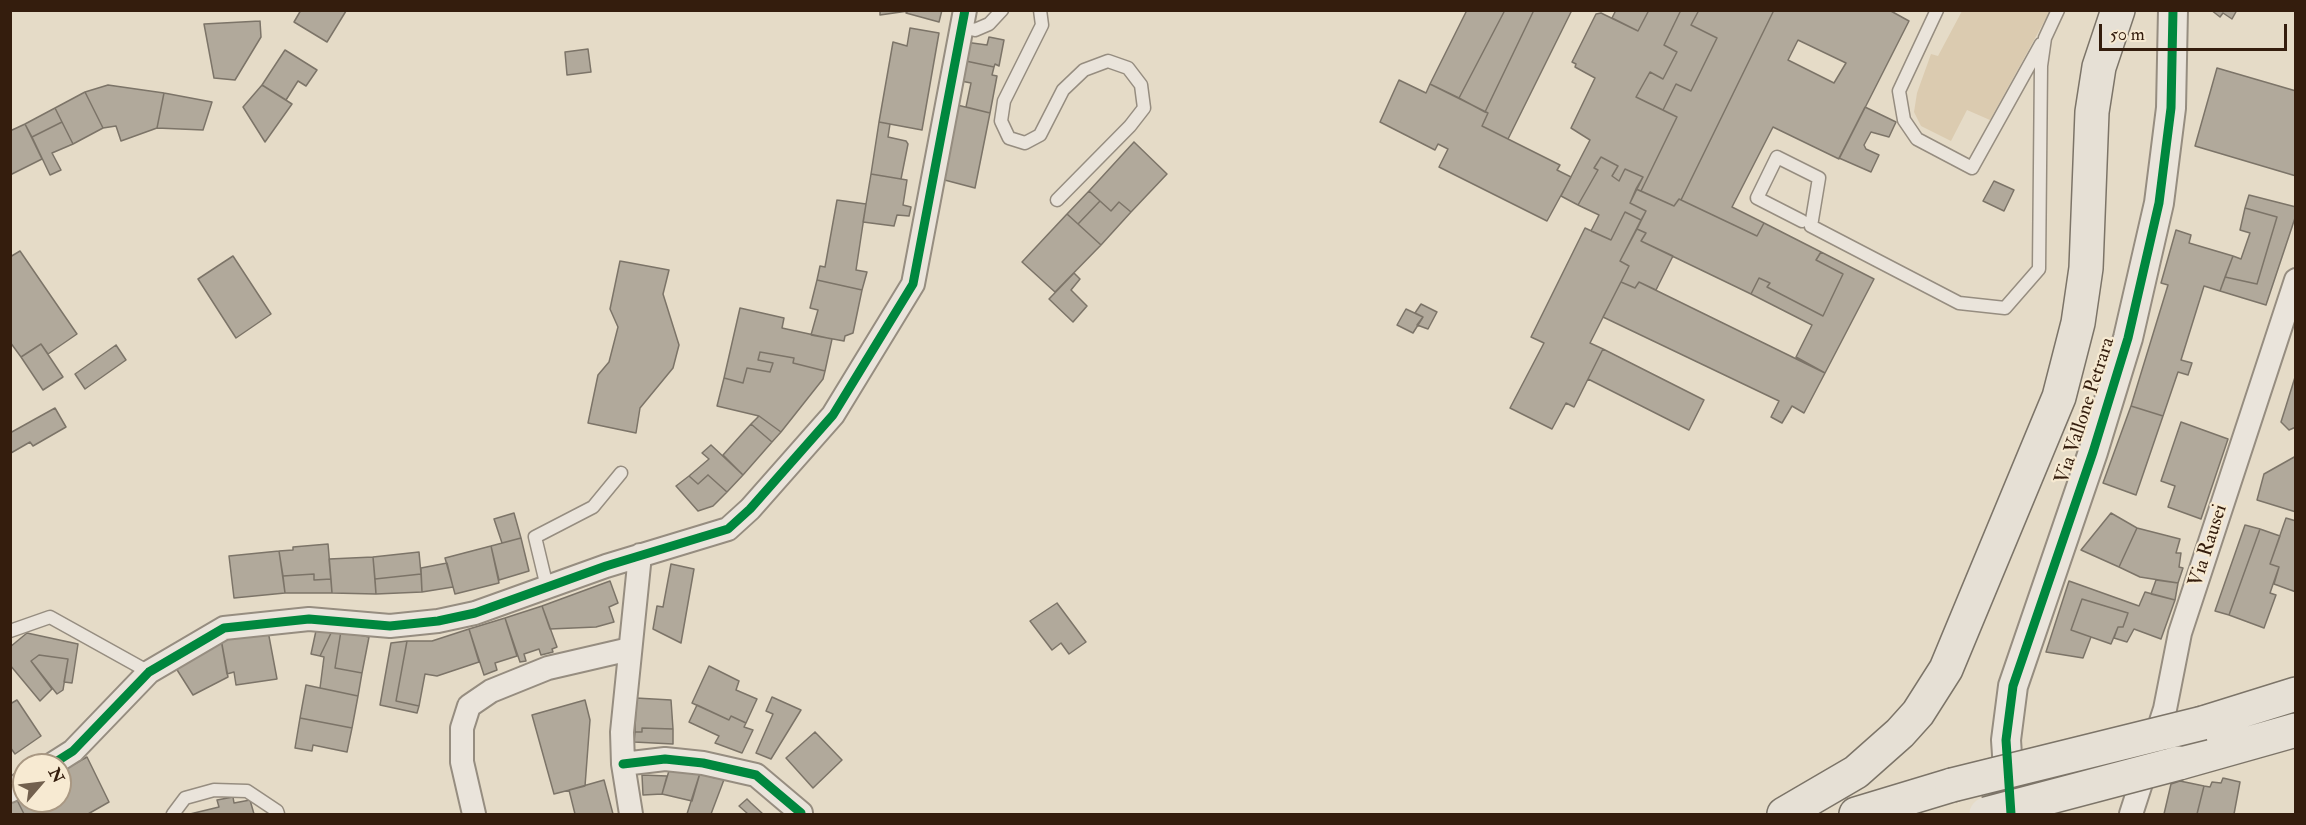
<!DOCTYPE html>
<style>
body{margin:0}
#map{position:relative;width:2306px;height:825px;overflow:hidden;background:#e5dbc7;font-family:"IM FELL Double Pica",serif}
canvas{display:block}
.frame{position:absolute;inset:0;border:12px solid #341d0d;pointer-events:none}
.north{position:absolute;left:12px;top:753px;width:60px;height:60px;box-sizing:border-box;background:#f7ead2;border:2px solid #a99883;border-radius:50%;rotate:62deg;font-size:16px;font-weight:700;line-height:24px;text-align:center;color:#341d0d}
.north::after{content:'';display:block;margin:auto;width:21px;height:27px;background:#72604e;clip-path:polygon(50% 0,100% 100%,50% 72%,0 100%)}
.scale{position:absolute;left:2099px;top:24px;width:188px;height:27px;box-sizing:border-box;border:3px solid #341d0d;border-top:0;padding-left:8px;font-size:18px;line-height:21px;white-space:nowrap;color:#341d0d;-webkit-text-stroke:4px #f7ead2;paint-order:stroke}
</style>
<div id="map">
<canvas width="2306" height="825"></canvas>
<div class="frame"></div>
<div class="north">N</div>
<div class="scale">50 m</div>
</div>
<script>
const context = document.querySelector('canvas').getContext('2d');
context.lineJoin = 'round';
function fill(path, color) { context.fillStyle = color; context.fill(path, 'evenodd'); }
const shape = rows => new Path2D(rows.map(r => 'M' + r).join(''));
function strokePath(path, color, width, dash) { context.strokeStyle = color; context.lineWidth = width; context.lineCap = dash ? 'butt' : 'round'; context.setLineDash(dash || []); context.stroke(path); }
function drawText(font, color, halo, rows, align = 'center') {
  context.font = font + ' "IM FELL Double Pica",serif'; context.lineWidth = 4.5; context.setLineDash([]); context.textBaseline = 'middle'; context.strokeStyle = halo; context.fillStyle = color; for (const [text, x, y, turn = 0] of rows) {
    context.save(); context.translate(x, y); context.rotate((+turn || 0) * Math.PI / 180); context.textAlign = isNaN(turn) ? turn : align; if (halo) context.strokeText(text, 0, 0); context.fillText(text, 0, 0); context.restore();
  }
}
fill(shape([
 [1962,11,2050,11,1990,120,1967,110,1951,141,1921,126,1914,112,1917,93,1931,54,1938,56]
]), '#dbcbb0');
const building = shape([
 [301,10,345,10,346,11,327,42,294,22,301,10],
 [880,10,942,10,939,22,906,13,908,11,880,15,880,10],
 [1467,10,1505,10,1459,98,1430,84,1467,10],
 [1505,10,1534,10,1485,112,1459,98,1505,10],
 [1534,10,1572,10,1508,139,1482,126,1488,113,1485,112,1534,10],
 [1616,10,1649,10,1638,31,1612,18,1616,10],
 [1649,10,1681,10,1664,45,1677,52,1663,79,1650,72,1636,97,1677,117,1641,191,1636,189,1643,177,1625,169,1619,181,1612,176,1618,166,1601,157,1594,168,1598,170,1578,205,1561,196,1590,140,1571,128,1595,78,1575,67,1576,64,1572,62,1596,14,1601,13,1638,31,1649,10],
 [1681,10,1699,10,1691,25,1717,38,1691,91,1676,84,1663,110,1636,97,1650,72,1663,79,1677,52,1664,45,1681,10],
 [1699,10,1774,10,1681,200,1679,199,1674,206,1641,191,1677,117,1663,110,1676,84,1691,91,1717,38,1691,25,1699,10],
 [1774,10,1889,10,1909,21,1839,159,1773,127,1732,207,1764,223,1757,236,1681,200,1774,10],
 [1798,40,1846,63,1834,83,1788,60,1798,40],
 [2211,10,2237,10,2232,19,2223,13,2220,17,2211,10],
 [260,21,261,37,235,80,214,78,204,24,260,21],
 [910,28,939,33,922,130,879,122,893,42,907,46,910,28],
 [989,37,1004,40,999,66,995,64,994,67,961,60,965,42,987,45,989,37],
 [588,49,591,72,567,75,565,52,588,49],
 [285,50,317,70,306,86,298,81,286,100,262,85,285,50],
 [961,60,994,67,992,75,997,76,990,113,966,107,971,83,956,80,961,60],
 [2217,68,2296,91,2296,176,2195,146,2217,68],
 [1399,80,1426,93,1430,84,1488,113,1482,126,1560,165,1557,170,1571,177,1547,221,1439,167,1448,149,1438,144,1435,150,1380,122,1399,80],
 [108,85,164,93,157,128,121,141,116,126,103,128,85,92,108,85],
 [262,85,292,104,265,142,243,107,262,85],
 [85,92,103,128,73,144,55,108,85,92],
 [164,93,212,102,203,130,157,128,164,93],
 [953,104,990,113,975,188,937,178,953,104],
 [1865,107,1896,122,1889,137,1871,132,1864,145,1866,149,1879,155,1871,172,1839,158,1865,107],
 [55,108,62,122,32,137,25,124,55,108],
 [62,122,73,144,52,153,61,170,50,175,32,137,62,122],
 [879,122,890,124,888,137,906,141,908,144,901,179,871,174,879,122],
 [25,124,42,159,10,175,10,131,25,124],
 [1134,142,1167,174,1131,212,1119,202,1111,211,1089,191,1134,142],
 [1601,157,1618,166,1612,176,1619,181,1625,169,1643,177,1630,203,1646,211,1641,220,1625,212,1611,240,1591,231,1599,215,1578,205,1598,170,1594,168,1601,157],
 [871,174,907,180,903,205,911,207,909,216,897,215,894,226,863,222,871,174],
 [1994,181,2014,190,2004,211,1983,201,1994,181],
 [1636,189,1674,206,1679,199,1757,236,1764,223,1821,252,1816,260,1843,274,1823,316,1767,287,1770,283,1759,278,1751,294,1641,241,1646,233,1637,229,1646,211,1630,203,1636,189],
 [1089,191,1100,201,1078,224,1067,214,1089,191],
 [2249,195,2296,207,2296,215,2266,305,2220,291,2225,277,2257,284,2277,217,2245,208,2249,195],
 [837,200,866,204,856,270,867,272,862,290,817,280,820,266,825,267,837,200],
 [1100,201,1111,211,1119,202,1131,212,1101,245,1078,224,1100,201],
 [2245,208,2277,217,2257,284,2225,277,2233,256,2241,259,2250,233,2240,230,2245,208],
 [1625,212,1641,220,1620,261,1629,266,1590,343,1603,349,1574,407,1566,403,1552,429,1510,408,1544,343,1531,337,1585,228,1611,240,1625,212],
 [1067,214,1101,245,1055,292,1022,262,1067,214],
 [1637,229,1646,233,1641,241,1673,256,1656,290,1639,282,1635,288,1621,282,1629,266,1620,261,1637,229],
 [2176,230,2191,235,2189,243,2233,256,2220,291,2204,286,2181,360,2192,363,2188,375,2178,372,2163,416,2131,406,2168,285,2161,283,2176,230],
 [20,251,77,334,48,354,41,344,21,357,10,342,10,257,20,251],
 [1821,252,1874,279,1825,373,1796,357,1812,325,1751,294,1759,278,1770,283,1767,287,1823,316,1843,274,1816,260,1821,252],
 [233,256,271,314,236,338,198,279,233,256],
 [620,261,669,270,663,294,679,345,673,368,640,408,636,433,588,423,598,375,609,362,618,327,610,309,620,261],
 [1074,273,1080,279,1071,290,1087,306,1073,322,1049,299,1074,273],
 [817,280,862,290,853,333,845,336,844,341,811,335,818,310,810,308,817,280],
 [1621,282,1635,288,1639,282,1825,373,1804,413,1792,406,1782,423,1771,417,1779,401,1603,317,1621,282],
 [1421,304,1437,312,1428,329,1417,325,1423,317,1415,313,1421,304],
 [740,308,784,318,782,328,832,339,825,371,793,363,794,358,760,352,758,360,773,363,770,372,747,368,743,383,724,378,740,308],
 [1406,309,1423,317,1413,333,1397,325,1406,309],
 [41,344,63,377,43,390,21,357,41,344],
 [116,345,126,360,85,389,75,374,116,345],
 [1603,349,1704,400,1689,430,1588,379,1603,349],
 [760,352,794,358,793,363,825,371,823,379,781,432,759,416,717,406,724,378,743,383,747,368,770,372,773,363,758,360,760,352],
 [2296,374,2296,427,2289,430,2281,422,2296,374],
 [2131,406,2163,416,2136,495,2103,483,2131,406],
 [55,408,66,427,33,446,30,442,11,453,10,433,55,408],
 [759,416,781,432,772,442,751,424,759,416],
 [2181,422,2228,439,2201,519,2168,507,2175,486,2161,481,2181,422],
 [751,424,772,442,743,475,723,455,751,424],
 [711,445,743,475,727,492,708,475,698,484,689,476,709,459,702,453,711,445],
 [2296,456,2296,512,2257,500,2264,474,2296,456],
 [708,475,727,492,713,506,698,511,676,486,689,476,698,484,708,475],
 [514,513,521,538,502,543,494,519,514,513],
 [2111,513,2137,528,2119,567,2081,550,2111,513],
 [2286,518,2296,521,2296,592,2274,584,2279,567,2270,564,2286,518],
 [2245,525,2260,529,2229,615,2215,611,2245,525],
 [2137,528,2180,539,2176,553,2181,553,2179,567,2183,568,2178,583,2140,577,2119,567,2137,528],
 [2260,529,2280,536,2270,564,2279,567,2270,593,2276,595,2264,628,2229,615,2260,529],
 [521,538,529,571,499,580,491,546,521,538],
 [328,544,331,579,314,580,314,574,283,576,279,551,293,550,293,547,328,544],
 [491,546,499,583,455,594,445,558,491,546],
 [279,551,285,593,234,598,229,556,279,551],
 [419,552,421,574,375,579,373,557,419,552],
 [373,557,376,594,332,593,329,559,373,557],
 [447,563,453,587,422,592,421,568,447,563],
 [671,564,694,569,681,643,653,629,657,606,663,607,671,564],
 [314,574,314,580,331,579,332,593,285,593,283,576,314,574],
 [421,574,422,592,376,594,375,579,421,574],
 [2156,580,2178,583,2175,600,2151,594,2156,580],
 [610,581,618,603,609,607,614,622,596,627,550,629,542,606,610,581],
 [2069,581,2139,606,2145,592,2175,600,2161,639,2134,629,2127,642,2114,638,2118,627,2123,627,2128,613,2082,599,2071,630,2091,637,2083,658,2046,652,2069,581],
 [2082,599,2128,613,2123,627,2118,627,2111,644,2071,630,2082,599],
 [1057,603,1086,642,1069,654,1061,643,1052,650,1030,621,1057,603],
 [542,606,557,647,552,649,553,652,541,655,539,649,524,654,526,661,520,662,505,618,542,606],
 [505,618,517,656,495,663,497,670,484,675,469,629,505,618],
 [317,626,333,629,320,656,311,654,317,626],
 [333,629,341,631,335,668,362,673,358,696,320,688,324,657,320,656,333,629],
 [469,629,479,662,437,676,425,674,419,706,396,701,407,641,432,641,469,629],
 [268,631,277,679,236,685,234,672,227,674,221,639,268,631],
 [341,631,369,637,362,673,335,668,341,631],
 [27,633,78,644,72,683,64,682,68,659,39,655,31,661,52,689,40,701,10,665,10,647,27,633],
 [221,639,228,677,193,695,174,665,221,639],
 [407,641,396,701,419,706,417,713,380,705,391,643,407,641],
 [39,655,68,659,63,690,57,694,31,661,39,655],
 [709,666,739,681,736,690,757,699,746,723,731,716,729,720,692,703,709,666],
 [306,685,358,696,352,728,300,718,306,685],
 [772,697,801,710,771,759,756,753,773,714,766,711,772,697],
 [636,698,671,700,673,729,642,728,642,732,635,732,636,698],
 [17,700,41,736,15,754,10,747,10,704,17,700],
 [585,700,590,720,585,786,554,794,532,715,585,700],
 [697,705,729,720,731,716,746,723,744,727,753,730,742,753,715,743,719,736,689,722,697,705],
 [300,718,352,728,347,752,313,745,312,751,295,748,300,718],
 [642,728,673,729,673,744,634,742,635,732,642,732,642,728],
 [815,732,842,760,813,788,786,758,815,732],
 [87,757,109,802,88,814,24,814,16,798,24,793,24,801,60,801,60,772,87,757],
 [671,764,700,773,692,801,662,794,671,764],
 [700,773,715,778,717,773,725,777,711,814,687,814,700,773],
 [642,775,667,776,662,794,643,795,642,775],
 [2223,778,2240,782,2234,814,2197,814,2204,786,2210,787,2212,782,2221,783,2223,778],
 [604,780,613,814,575,814,569,790,604,780],
 [2180,781,2204,786,2197,814,2164,814,2171,784,2180,781],
 [233,797,234,803,250,800,254,814,190,814,219,807,217,800,233,797],
 [16,798,24,814,10,814,10,802,16,798],
 [747,799,751,803,763,814,748,814,739,806,747,799]
]);
fill(building, '#b1a99b');
strokePath(building, '#7c7468', 1.5);
const service = shape([
 [1040,10,1042,25,1004,101,1001,121,1009,138,1025,143,1040,135,1063,90,1084,70,1108,61,1128,68,1141,85,1144,108,1130,126,1057,200],
 [1937,10,1899,91,1904,120,1917,139,1972,168,2041,44],
 [962,27,975,30,989,24,1002,10],
 [1802,221,1757,198,1777,157,1819,178,1811,226,1959,303,2005,308,2039,269,2041,66,2045,38,2058,10],
 [547,587,535,537,593,507,621,473],
 [10,631,50,617,149,672],
 [173,814,185,798,214,790,247,791,277,811,278,814]
]);
const minor = shape([
 [623,764,665,759,703,763,756,775,801,813],
 [51,765,73,751,149,672,224,628,309,619,390,626,438,621,475,613,606,566,728,529,750,509,833,415,913,284,965,10],
 [10,791,24,782],
 [474,814,462,762,462,728,469,706,491,691,548,668,630,649],
 [631,814,623,764,622,732,640,555],
 [2131,814,2165,709,2180,633,2296,280]
]);
const tertiary = shape([
 [2011,814,2006,740,2013,686,2093,452,2128,338,2159,203,2171,108,2173,10]
]);
const motorway = shape([
 [2203,723,2296,694],
 [2179,763,2296,730],
 [1784,814,1856,772,1900,733,1918,713,1946,669,2059,397,2078,323,2086,268,2092,112,2099,67,2118,10],
 [1856,814,1952,785]
]);
strokePath(service, '#968d80', 15);
strokePath(minor, '#968d80', 26);
strokePath(tertiary, '#968d80', 32);
strokePath(motorway, '#7c7468', 36);
strokePath(service, '#eae4db', 12);
strokePath(minor, '#eae4db', 22);
strokePath(tertiary, '#eae4db', 28);
strokePath(motorway, '#e6e0d5', 33);
const motorwayBridge = shape([
 [1952,785,2203,723],
 [1986,814,2179,763]
]);
strokePath(motorwayBridge, '#7c7468', 36, []);
strokePath(motorwayBridge, '#e6e0d5', 33);
strokePath(shape([
 [623,764,665,759,703,763,756,775,801,813],
 [51,765,73,751,149,672,224,628,309,619,390,626,438,621,475,613,606,566,728,529,750,509,833,415,913,284,965,10],
 [2011,814,2006,740,2013,686,2093,452,2128,338,2159,203,2171,108,2173,10]
]), '#00873e', 9);
drawText('20px', '#341d0d', '#f7ead2', [
 ["Via Vallone Petrara",2086,411,-72],
 ["Via Rausei",2209,546,-72]
]);
</script>
